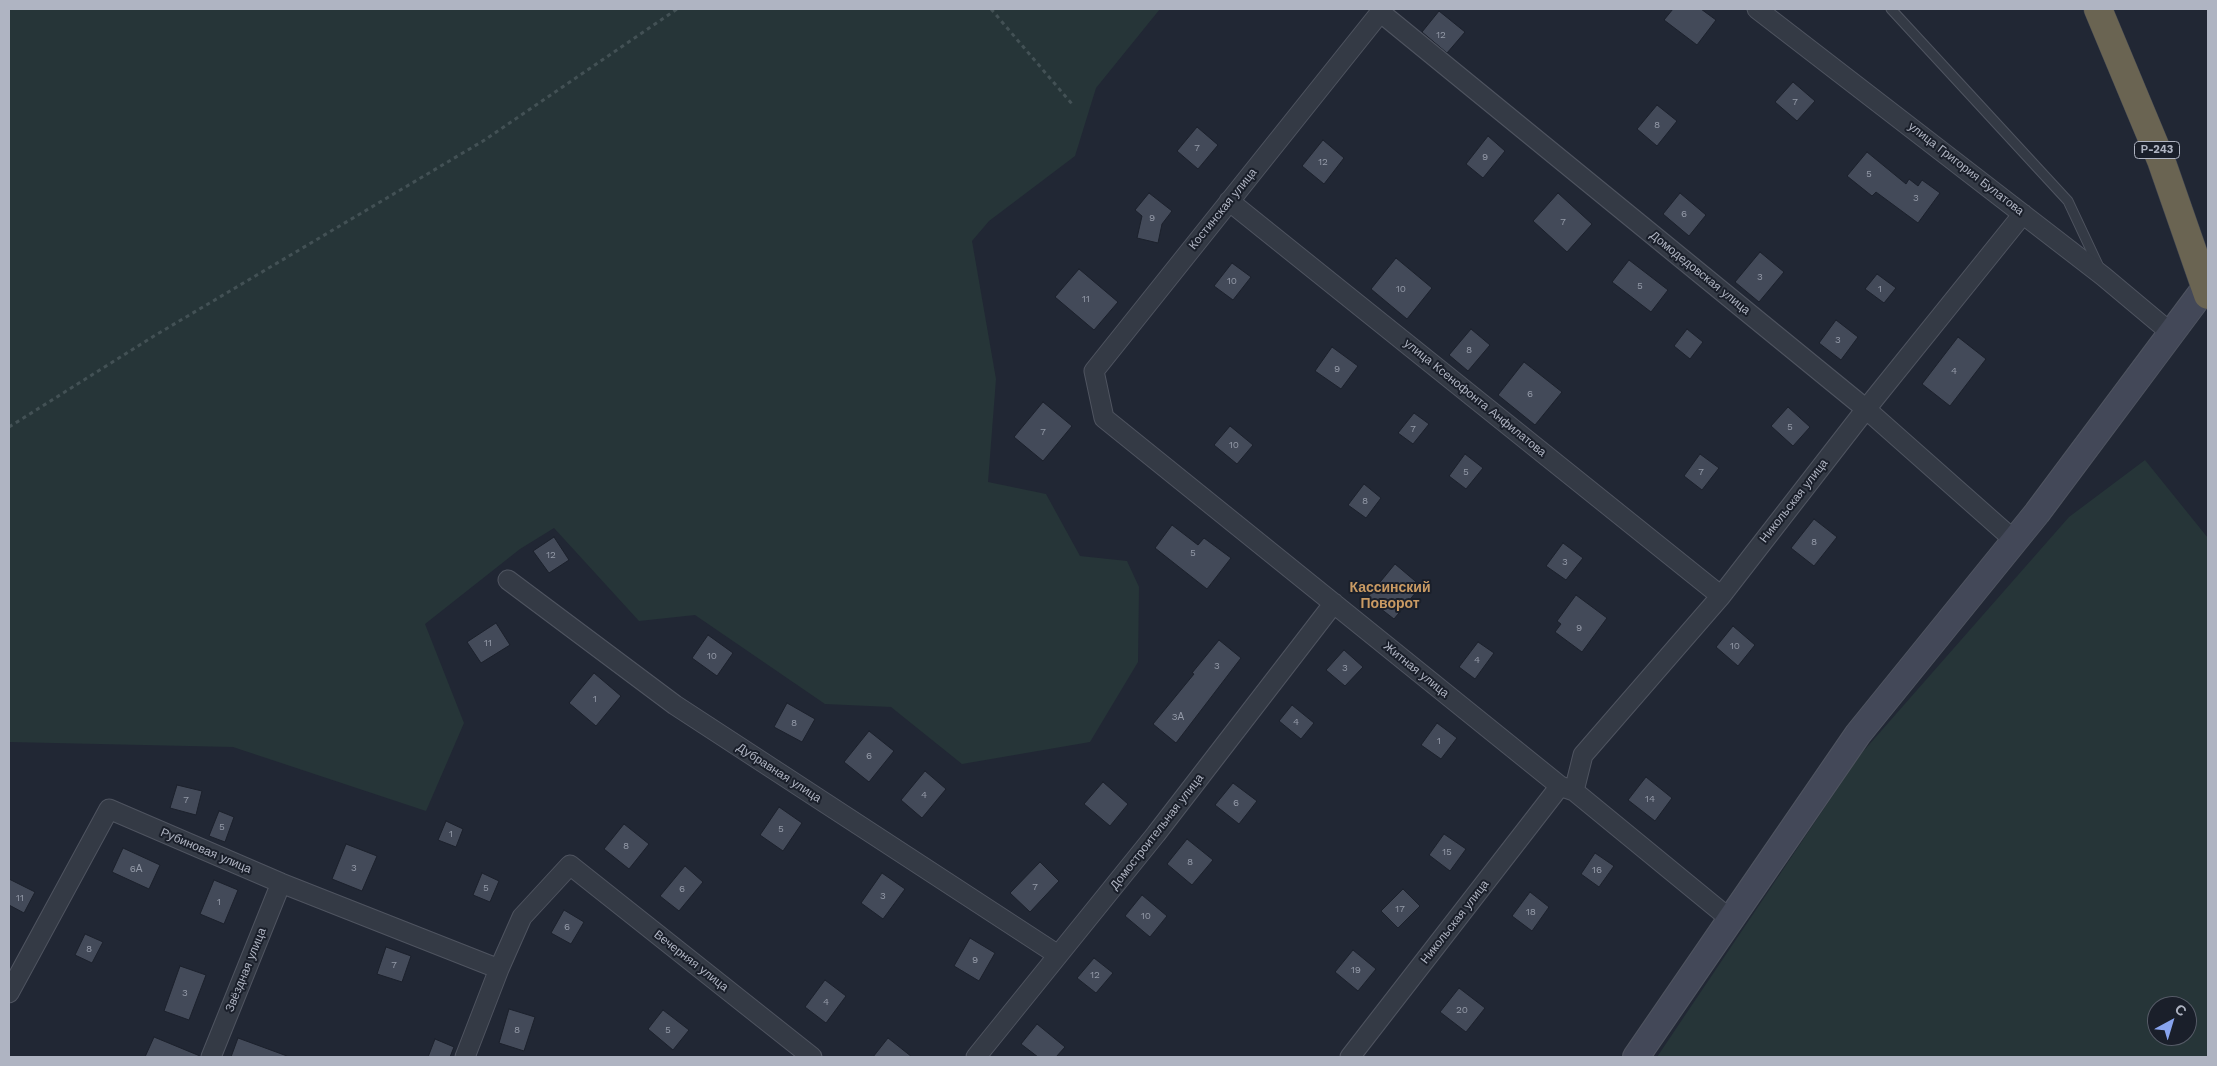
<!DOCTYPE html>
<meta charset="utf-8">
<style>
body{margin:0}
#map{position:relative;width:2217px;height:1066px;overflow:hidden;background:#212734;font-family:"Work Sans",sans-serif}
canvas{display:block}
.frame{position:absolute;inset:0;border:10px solid #afb4c2;pointer-events:none}
.north{position:absolute;left:2147px;top:996px;width:50px;height:50px;box-sizing:border-box;background:#1a1f2a;border:1px solid #565b67;border-radius:50%;rotate:39deg;font-size:14px;font-weight:700;line-height:20px;text-align:center;color:#afb4c2}
.north::after{content:'';display:block;margin:auto;width:18px;height:22px;background:#88a4ee;clip-path:polygon(50% 0,100% 100%,50% 72%,0 100%)}
</style>
<div id="map">
<canvas width="2217" height="1066"></canvas>
<div class="frame"></div>
<div class="north">С</div>
</div>
<script>
const context = document.querySelector('canvas').getContext('2d');
context.lineJoin = 'round';
function fill(path, color) { context.fillStyle = color; context.fill(path, 'evenodd'); }
const shape = rows => new Path2D(rows.map(r => 'M' + r).join(''));
function strokePath(path, color, width, dash) { context.strokeStyle = color; context.lineWidth = width; context.lineCap = dash ? 'butt' : 'round'; context.setLineDash(dash || []); context.stroke(path); }
function drawText(font, color, halo, rows, align = 'center') {
  context.font = font + ' "Work Sans",sans-serif'; context.lineWidth = 4; context.setLineDash([]); context.textBaseline = 'middle'; context.strokeStyle = halo; context.fillStyle = color; for (const [text, x, y, turn = 0] of rows) {
    context.save(); context.translate(x, y); context.rotate((+turn || 0) * Math.PI / 180); context.textAlign = isNaN(turn) ? turn : align; if (halo) context.strokeText(text, 0, 0); context.fillText(text, 0, 0); context.restore();
  }
}
fill(shape([
 [9,9,1160,9,1096,88,1075,156,989,221,972,241,996,379,988,482,1046,494,1080,556,1127,561,1139,587,1138,662,1090,742,962,764,891,707,825,704,695,615,639,621,554,528,520,549,425,624,464,723,426,811,233,747,9,742],
 [2145,460,2208,538,2208,1057,1657,1057,1860,755,2069,517],
 [2157,1006,2187,1006,2187,1036,2157,1036]
]), '#263538');
const building = shape([
 [1673,9,1701,9,1716,20,1697,45,1664,20,1673,9],
 [1439,11,1465,32,1447,53,1422,32,1439,11],
 [1793,82,1815,101,1797,121,1775,102,1793,82],
 [1657,105,1677,121,1657,146,1637,129,1657,105],
 [1197,127,1218,145,1198,169,1177,151,1197,127],
 [1488,136,1505,151,1483,178,1466,164,1488,136],
 [1323,140,1344,158,1324,184,1302,166,1323,140],
 [1867,152,1906,184,1909,179,1918,186,1922,180,1940,193,1918,223,1876,192,1872,196,1847,176,1867,152],
 [1149,193,1172,211,1162,224,1158,243,1137,238,1142,216,1135,210,1149,193],
 [1558,193,1592,224,1567,252,1533,221,1558,193],
 [1680,193,1706,215,1689,236,1663,214,1680,193],
 [1760,252,1784,272,1759,302,1735,282,1760,252],
 [1396,258,1432,288,1407,319,1371,289,1396,258],
 [1629,260,1668,290,1651,312,1612,282,1629,260],
 [1232,263,1251,277,1233,300,1214,286,1232,263],
 [1079,269,1118,302,1094,330,1055,297,1079,269],
 [1877,274,1896,288,1884,303,1865,289,1877,274],
 [1836,320,1858,337,1841,360,1819,343,1836,320],
 [1471,329,1490,345,1468,371,1449,355,1471,329],
 [1687,329,1703,342,1690,359,1674,346,1687,329],
 [1958,337,1986,359,1950,406,1922,384,1958,337],
 [1332,347,1358,366,1341,389,1315,371,1332,347],
 [1524,362,1562,392,1535,425,1498,395,1524,362],
 [1043,402,1072,426,1043,461,1014,437,1043,402],
 [1788,407,1810,427,1793,446,1771,426,1788,407],
 [1414,413,1429,424,1413,444,1398,433,1414,413],
 [1230,426,1253,445,1237,464,1214,445,1230,426],
 [1465,454,1483,468,1466,489,1449,476,1465,454],
 [1700,454,1719,468,1702,490,1684,476,1700,454],
 [1364,484,1381,498,1366,518,1348,505,1364,484],
 [1814,519,1837,537,1814,566,1791,548,1814,519],
 [1172,525,1198,545,1204,538,1231,558,1207,589,1155,548,1172,525],
 [554,537,569,560,549,573,533,551,554,537],
 [1563,543,1583,558,1566,580,1546,566,1563,543],
 [1395,564,1421,586,1394,619,1367,598,1395,564],
 [1576,595,1607,618,1582,652,1555,632,1561,624,1557,621,1576,595],
 [496,623,510,645,481,663,467,642,496,623],
 [1733,626,1755,645,1738,666,1716,647,1733,626],
 [708,635,733,653,717,676,692,658,708,635],
 [1219,640,1241,658,1176,743,1153,724,1194,674,1192,673,1219,640],
 [1478,642,1494,653,1475,679,1459,667,1478,642],
 [1344,650,1363,667,1345,686,1326,670,1344,650],
 [594,673,621,696,596,726,569,703,594,673],
 [787,703,815,719,802,742,774,727,787,703],
 [1292,705,1314,723,1301,739,1279,721,1292,705],
 [1437,723,1457,738,1441,759,1421,745,1437,723],
 [869,731,894,751,869,782,844,762,869,731],
 [925,771,946,789,922,818,901,800,925,771],
 [1646,777,1672,798,1655,821,1628,800,1646,777],
 [1103,782,1128,804,1110,826,1084,804,1103,782],
 [1233,783,1257,801,1239,824,1215,805,1233,783],
 [177,785,202,791,196,815,170,808,177,785],
 [779,807,802,823,783,851,760,835,779,807],
 [219,811,234,817,225,842,209,836,219,811],
 [446,821,463,829,456,847,438,840,446,821],
 [624,824,649,844,629,869,604,849,624,824],
 [1444,834,1466,849,1450,871,1429,855,1444,834],
 [1187,839,1213,860,1192,885,1167,864,1187,839],
 [346,844,377,856,362,891,332,879,346,844],
 [123,848,160,865,149,889,112,872,123,848],
 [1595,853,1614,866,1599,887,1581,874,1595,853],
 [1040,862,1059,881,1030,912,1010,893,1040,862],
 [685,866,703,882,679,911,660,896,685,866],
 [482,873,499,881,490,902,473,895,482,873],
 [882,873,905,889,883,919,861,903,882,873],
 [9,879,35,892,24,913,9,905,9,879],
 [214,880,238,890,224,924,200,914,214,880],
 [1403,889,1420,906,1398,928,1381,911,1403,889],
 [1530,892,1549,907,1532,931,1512,916,1530,892],
 [1142,895,1167,916,1150,937,1125,916,1142,895],
 [564,910,584,922,571,944,551,933,564,910],
 [85,934,103,942,92,963,75,955,85,934],
 [970,938,995,953,979,981,954,966,970,938],
 [386,947,411,956,402,982,377,974,386,947],
 [1353,950,1376,969,1358,991,1335,972,1353,950],
 [1094,958,1113,973,1096,993,1077,978,1094,958],
 [180,966,206,975,189,1020,164,1011,180,966],
 [825,980,846,996,826,1023,805,1007,825,980],
 [1459,988,1485,1008,1466,1032,1440,1012,1459,988],
 [509,1009,535,1017,524,1051,499,1043,509,1009],
 [663,1010,689,1030,673,1050,648,1029,663,1010],
 [1037,1024,1065,1047,1056,1057,1038,1057,1021,1044,1037,1024],
 [154,1037,200,1056,200,1057,145,1057,154,1037],
 [238,1038,287,1056,287,1057,231,1057,238,1038],
 [888,1038,912,1057,873,1057,888,1038],
 [435,1039,454,1047,450,1057,428,1057,435,1039]
]);
fill(building, '#434a59');
strokePath(building, '#1c212c', 1);
const lane = shape([
 [1891,9,2068,201,2099,267]
]);
const street = shape([
 [1383,9,1094,371,1104,418,1560,786,1574,791,1730,919],
 [1757,9,2103,276,2171,333],
 [1380,12,1866,409,2015,541],
 [1229,201,1721,596],
 [508,580,675,705,1058,955],
 [1574,791,1583,755,1721,596,1866,409,2023,214],
 [9,993,109,809,281,883,499,969],
 [211,1057,281,883],
 [465,1057,499,969,522,917,570,865,812,1057],
 [976,1057,1156,834,1334,603],
 [1350,1057,1560,786]
]);
const secondary = shape([
 [1636,1057,1858,734,2037,513,2208,284]
]);
const highway = shape([
 [2098,9,2161,160,2208,295]
]);
strokePath(lane, '#4f5460', 11);
strokePath(street, '#4f5460', 21);
strokePath(secondary, '#4f5460', 28);
strokePath(highway, '#3f4450', 29);
strokePath(shape([
 [991,9,1072,104],
 [9,427,154,336,483,141,677,9]
]), '#435155', 3, [4, 4]);
strokePath(lane, '#343a45', 9);
strokePath(street, '#343a45', 19);
strokePath(secondary, '#434858', 26);
strokePath(highway, '#6a6452', 28);
drawText('10px', '#949aa8', null, [
 ["12",1441,35],
 ["7",1795,102],
 ["8",1657,125],
 ["7",1197,148],
 ["9",1485,157],
 ["12",1323,162],
 ["5",1869,174],
 ["3",1916,198],
 ["6",1684,214],
 ["9",1152,218],
 ["7",1563,222],
 ["3",1760,277],
 ["10",1232,281],
 ["5",1640,286],
 ["10",1401,289],
 ["1",1880,289],
 ["11",1086,299],
 ["3",1838,340],
 ["8",1469,350],
 ["9",1337,369],
 ["4",1954,371],
 ["6",1530,394],
 ["5",1790,427],
 ["7",1413,429],
 ["7",1043,432],
 ["10",1234,445],
 ["5",1466,472],
 ["7",1701,472],
 ["8",1365,501],
 ["8",1814,542],
 ["5",1193,553],
 ["12",551,555],
 ["3",1565,562],
 ["9",1579,628],
 ["11",488,643],
 ["10",1735,646],
 ["10",712,656],
 ["4",1477,660],
 ["3",1217,666],
 ["3",1345,668],
 ["1",595,699],
 ["3А",1178,717],
 ["4",1296,722],
 ["8",794,723],
 ["1",1439,741],
 ["6",869,756],
 ["4",924,795],
 ["14",1650,799],
 ["7",186,800],
 ["6",1236,803],
 ["5",222,827],
 ["5",781,829],
 ["1",451,834],
 ["8",626,846],
 ["15",1447,852],
 ["8",1190,862],
 ["3",354,868],
 ["6А",136,869],
 ["16",1597,870],
 ["7",1035,887],
 ["5",486,888],
 ["6",682,889],
 ["3",883,896],
 ["11",20,898],
 ["1",219,902],
 ["17",1400,909],
 ["18",1531,912],
 ["10",1146,916],
 ["6",567,927],
 ["8",89,949],
 ["9",975,960],
 ["7",394,965],
 ["19",1356,970],
 ["12",1095,975],
 ["3",185,993],
 ["4",826,1002],
 ["20",1462,1010],
 ["8",517,1030],
 ["5",668,1030]
]);
for (const [x, y, w] of [
 [2157,150,45]
]) { const box = new Path2D(); box.roundRect(x - w / 2, y - 8.5, w, 17, 4); context.fillStyle = '#1a1f2a'; context.fill(box); strokePath(box, '#afb4c2', 1); }
drawText('bold 11px', '#afb4c2', null, [
 ["Р-243",2157,150]
]);
drawText('12px', '#afb4c2', '#1a1f2a', [
 ["улица Григория Булатова",1966,169,38],
 ["Костинская улица",1223,209,-51],
 ["Домодедовская улица",1700,273,39],
 ["улица Ксенофонта Анфилатова",1475,398,39],
 ["Никольская улица",1794,501,-52],
 ["Житная улица",1416,670,39],
 ["Дубравная улица",779,773,33],
 ["Домостроительная улица",1157,832,-52],
 ["Рубиновая улица",206,851,23],
 ["Никольская улица",1455,922,-52],
 ["Вечерняя улица",691,961,38],
 ["Звёздная улица",246,970,-68]
]);
drawText('bold 14px', '#c99a63', '#1a1f2a', [
 ["Кассинский",1390,588],
 ["Поворот",1390,604]
]);
</script>
